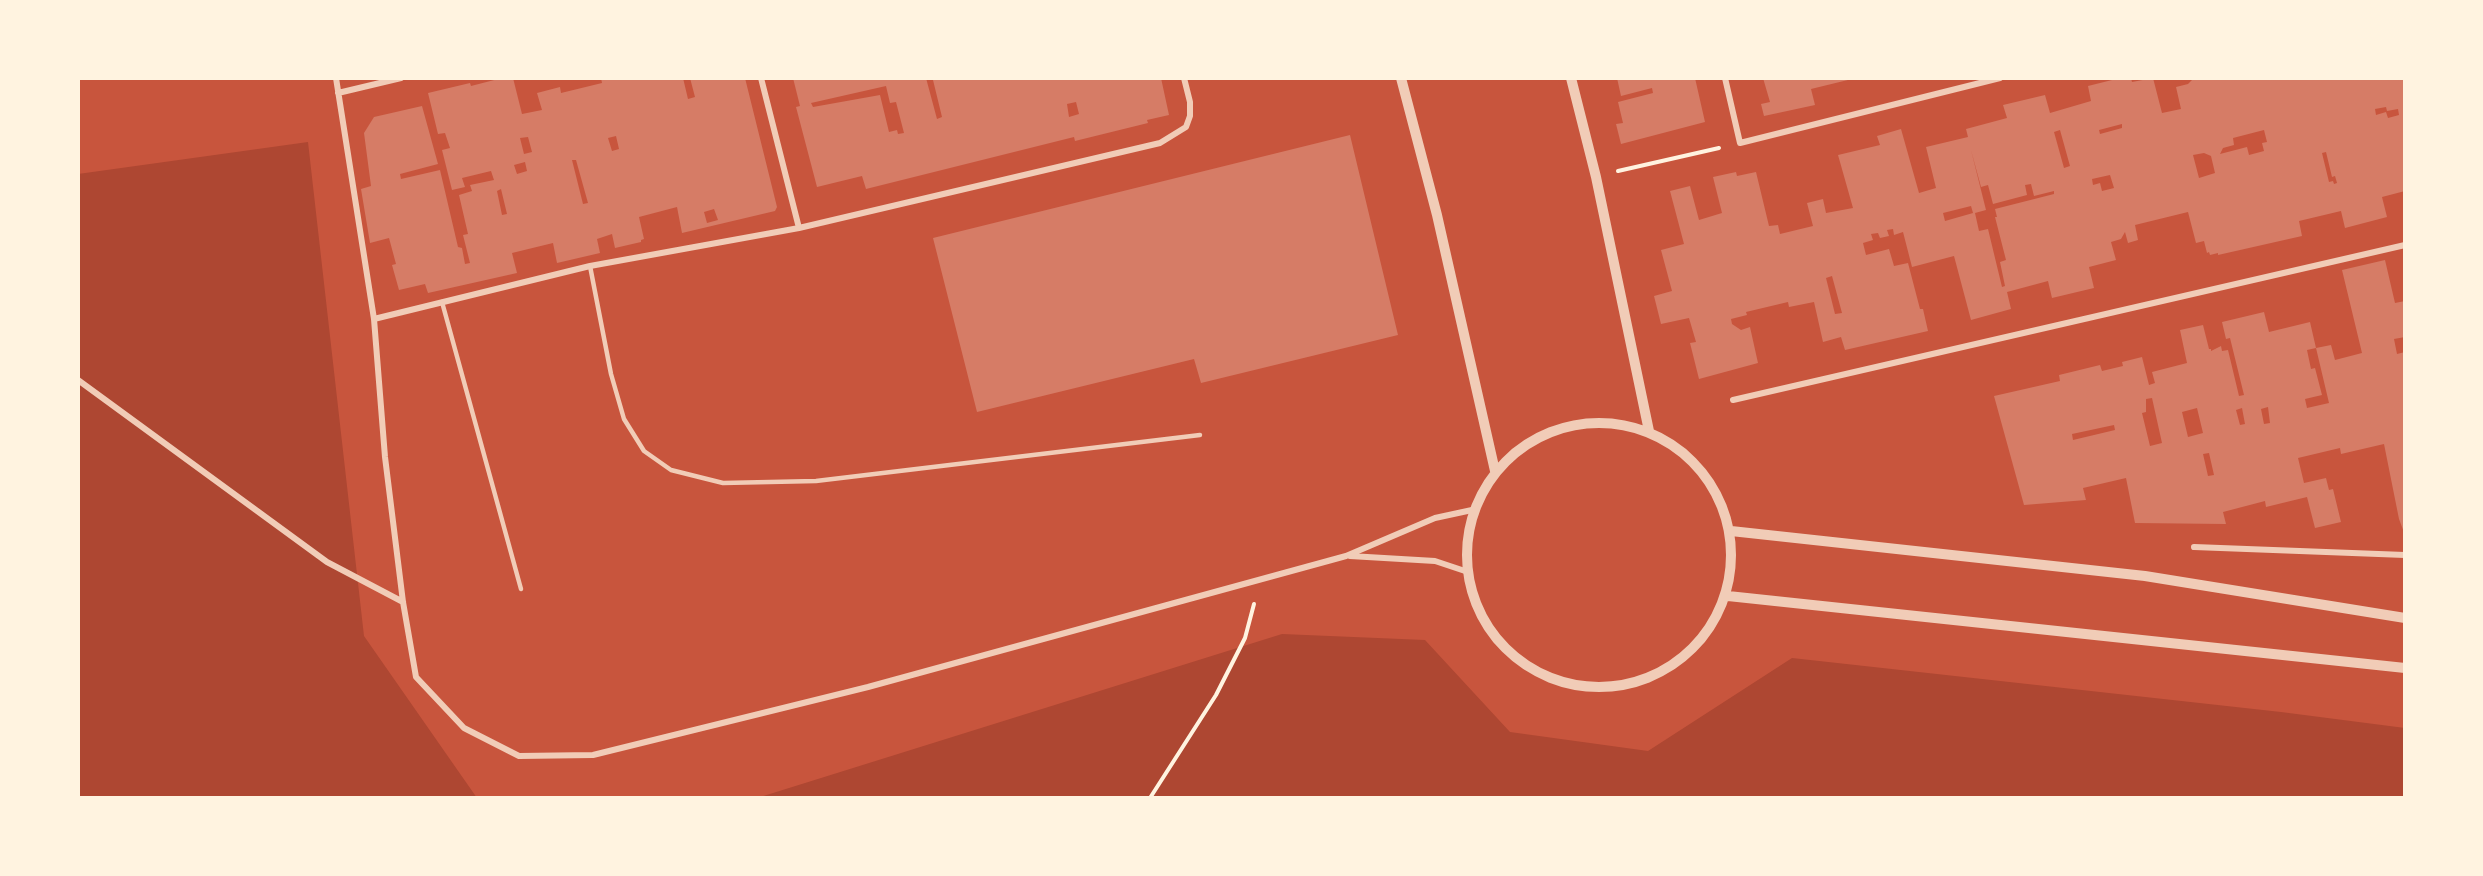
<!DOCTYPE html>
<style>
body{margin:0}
#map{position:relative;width:2483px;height:876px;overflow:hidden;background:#c8553d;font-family:"Work Sans",sans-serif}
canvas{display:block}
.frame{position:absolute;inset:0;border:80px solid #fff3e0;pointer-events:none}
</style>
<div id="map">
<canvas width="2483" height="876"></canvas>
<div class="frame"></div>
</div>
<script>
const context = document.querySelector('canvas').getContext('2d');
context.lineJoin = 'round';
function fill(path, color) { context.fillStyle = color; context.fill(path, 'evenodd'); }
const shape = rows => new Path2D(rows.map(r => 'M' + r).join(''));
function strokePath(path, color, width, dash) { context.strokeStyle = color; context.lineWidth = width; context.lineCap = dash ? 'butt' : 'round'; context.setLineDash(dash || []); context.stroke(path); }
fill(shape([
 [308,142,364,636,477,798,78,798,78,174],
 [1282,634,1425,640,1510,732,1648,751,1792,658,2281,712,2405,728,2405,798,757,798]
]), '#ae4732');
fill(shape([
 [502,78,513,78,522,114,542,110,537,93,560,87,561,93,602,83,601,78,683,78,688,99,695,97,690,78,745,78,777,207,775,211,682,233,677,207,639,217,644,239,641,240,641,242,615,248,612,234,597,239,600,253,557,263,553,243,512,253,517,273,428,293,425,284,399,290,392,265,396,264,389,238,370,243,361,189,371,186,364,133,374,117,422,106,438,164,400,174,401,179,440,170,458,247,462,248,465,264,470,263,463,235,468,234,459,195,472,191,470,185,494,180,491,171,462,178,465,187,452,190,442,150,450,148,445,133,438,134,428,93,470,83,471,86],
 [616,136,619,149,612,151,608,138],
 [528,137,532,152,524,154,520,138],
 [572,160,576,160,588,203,583,204],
 [525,162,527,171,517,174,514,165],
 [501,189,507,214,502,215,497,191],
 [714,209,718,220,707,223,704,212],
 [793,78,926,78,937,119,942,117,933,80,940,78,1161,78,1169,115,1147,120,1148,123,1075,141,1074,137,866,189,862,176,817,187,796,107,800,106],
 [886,86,890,103,896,102,904,133,898,134,897,130,889,132,880,95,813,107,811,103],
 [1076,102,1079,114,1069,117,1067,104],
 [1617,78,1688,78,1688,80,1695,78,1705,122,1621,144,1616,124,1623,123,1618,102,1653,93,1652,88,1621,96],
 [1763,78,1852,78,1852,79,1811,89,1815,105,1764,116,1761,104,1770,102],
 [2120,78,2131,78,2132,82,2153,78,2162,113,2181,109,2176,87,2188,84,2192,80,2197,78,2405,78,2405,191,2382,197,2387,217,2345,228,2341,211,2299,221,2302,236,2218,255,2218,253,2210,255,2209,252,2207,253,2204,241,2196,243,2188,212,2135,225,2138,240,2128,243,2125,232,2121,239,2111,242,2116,260,2089,267,2094,288,2052,298,2048,281,2007,292,2011,309,1971,320,1954,256,1912,267,1903,232,1894,235,1893,229,1887,230,1889,236,1880,238,1878,233,1871,234,1873,240,1863,243,1866,255,1889,249,1894,266,1908,263,1920,309,1923,309,1928,331,1845,350,1841,337,1823,342,1814,302,1789,307,1788,302,1746,312,1747,315,1731,319,1732,324,1741,330,1750,327,1758,363,1699,379,1690,343,1696,342,1689,318,1661,324,1654,296,1672,291,1661,250,1684,244,1670,191,1690,186,1699,220,1722,213,1713,177,1736,172,1737,176,1756,172,1769,226,1778,225,1780,234,1813,226,1807,203,1823,199,1826,213,1853,208,1838,155,1880,145,1877,136,1901,129,1919,193,1936,188,1926,147,1968,137,1966,129,2007,118,2003,105,2045,95,2050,113,2091,101,2088,86],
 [2386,107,2387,111,2398,109,2399,115,2388,118,2386,112,2376,115,2375,109],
 [2122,124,2122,128,2100,134,2099,130],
 [2060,130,2070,166,2064,168,2054,132],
 [2264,130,2267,142,2262,143,2264,151,2249,155,2247,147,2220,154,2223,148,2234,145,2233,138],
 [1971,150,1981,187,1988,185,1993,204,2027,195,2025,185,2031,184,2034,196,2054,191,2054,194,1995,209,1997,217,1995,217,2006,260,2000,262,2005,286,2002,287,1988,229,1979,231,1975,213,1986,210],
 [2326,152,2332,177,2335,176,2337,183,2334,184,2333,181,2329,182,2322,153],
 [2204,153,2211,156,2215,173,2199,178,2193,155],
 [2110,175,2114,188,2102,191,2100,183,2093,185,2092,179],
 [1971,206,1973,213,1945,221,1943,213],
 [1832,276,1842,313,1835,314,1826,278],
 [1350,135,1398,335,1201,383,1194,359,977,412,933,238],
 [2385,260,2395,303,2405,301,2405,337,2394,339,2397,354,2405,352,2405,535,2399,519,2384,444,2341,454,2340,448,2298,458,2304,483,2326,478,2329,490,2333,489,2341,522,2315,528,2307,497,2266,507,2265,501,2223,512,2226,524,2135,523,2126,478,2083,488,2086,500,2024,505,1994,396,2060,381,2059,375,2100,365,2102,371,2123,366,2122,362,2142,357,2149,385,2155,383,2152,372,2187,363,2180,330,2203,325,2209,349,2211,349,2211,351,2221,346,2222,351,2228,350,2239,396,2244,395,2230,338,2226,339,2222,322,2264,312,2269,332,2310,322,2316,348,2307,350,2311,369,2315,368,2322,395,2305,399,2307,408,2329,403,2316,348,2331,345,2335,360,2362,353,2342,270],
 [2152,398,2162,443,2150,446,2142,413,2146,412,2146,399],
 [2268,407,2270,423,2264,424,2261,409],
 [2197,408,2203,433,2188,437,2182,412],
 [2242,408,2245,424,2240,425,2236,410],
 [2114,425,2115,430,2073,440,2072,434],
 [2209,453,2214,475,2208,476,2203,454]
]), '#d67c66');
strokePath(shape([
 [1618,171,1719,148],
 [1150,798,1216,695,1245,638,1254,604]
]), '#fff3e0', 4);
strokePath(shape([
 [590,266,611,374,624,419,644,451,671,470,723,483,816,481,1200,435],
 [442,302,521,589]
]), '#f1ccb7', 4.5);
strokePath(shape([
 [336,78,374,319,385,457,403,602,416,677,464,728,519,756,593,755,868,687,1346,556,1435,518,1472,510],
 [761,78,799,228],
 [1725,78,1740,143,2000,78],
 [338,93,401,78],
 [374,319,590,266,799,228,1160,143,1186,127,1190,116,1190,102,1184,78],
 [78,380,327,562,403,602],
 [1733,400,2405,245],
 [2194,547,2405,555],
 [1350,556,1435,561,1468,572]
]), '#f1ccb7', 6);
strokePath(shape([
 [1401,78,1437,215,1495,471],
 [1571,78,1596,177,1649,431],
 '1467 555a132 132 0 1 1 264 0a132 132 0 1 1-264 0Z',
 [1731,531,2145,576,2405,618],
 [1728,596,2405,668]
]), '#f1ccb7', 10);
</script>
